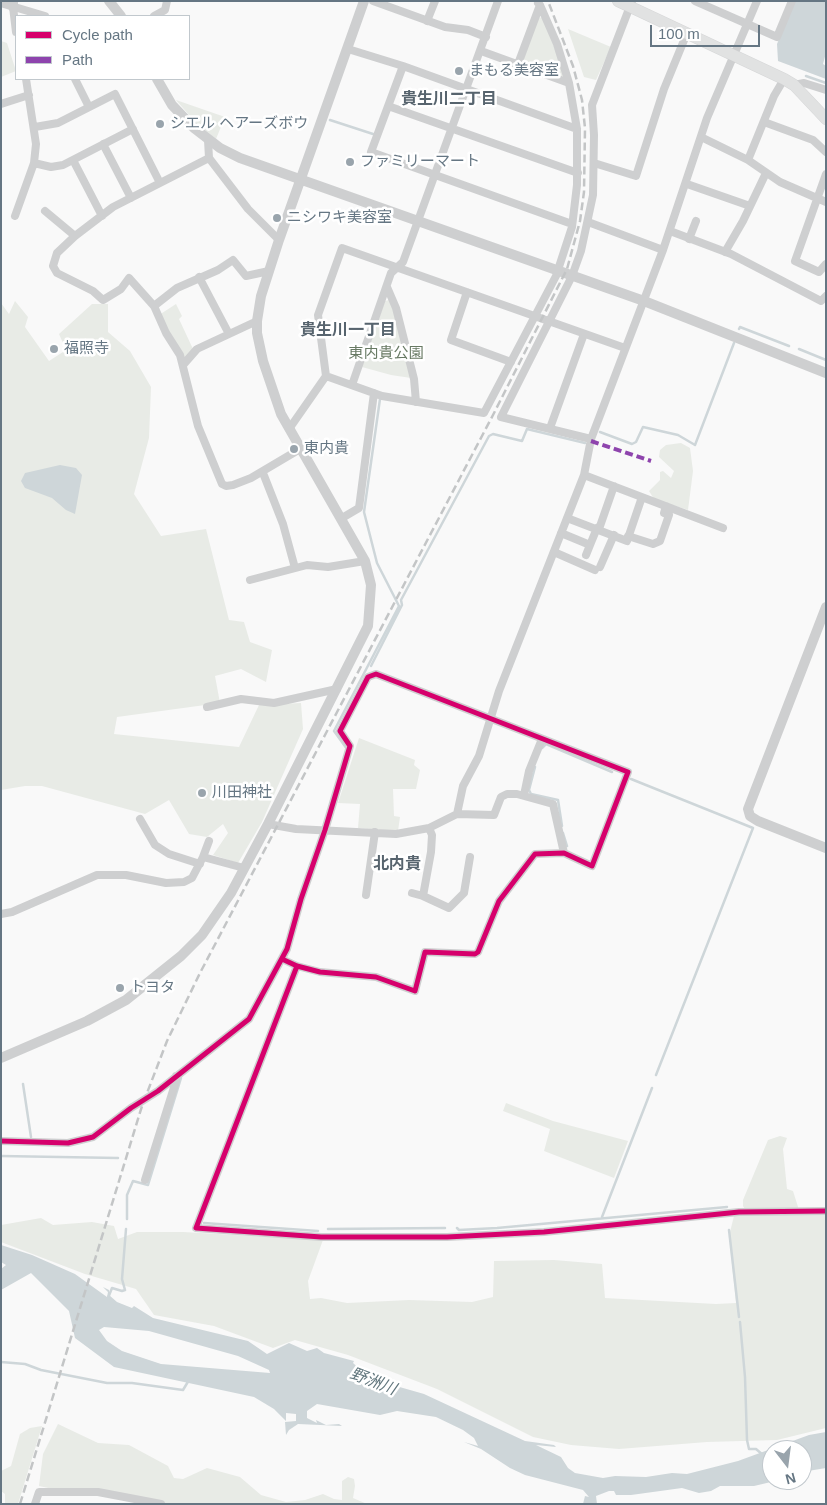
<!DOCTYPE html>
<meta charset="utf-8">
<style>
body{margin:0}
#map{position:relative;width:827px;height:1505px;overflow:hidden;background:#f9f9f9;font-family:Arial,sans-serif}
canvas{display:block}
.frame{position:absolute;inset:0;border:2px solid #657683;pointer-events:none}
.legend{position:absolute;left:15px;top:15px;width:175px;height:65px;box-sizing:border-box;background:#fff;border:1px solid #c1c8cd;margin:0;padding:6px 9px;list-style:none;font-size:15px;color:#657683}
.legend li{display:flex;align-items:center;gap:10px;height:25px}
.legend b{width:25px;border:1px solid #c1c8cd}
.north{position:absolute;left:762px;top:1440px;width:50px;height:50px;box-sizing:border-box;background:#fff;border:1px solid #c1c8cd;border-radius:50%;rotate:165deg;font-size:14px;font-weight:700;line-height:20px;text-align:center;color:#657683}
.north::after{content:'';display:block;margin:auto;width:18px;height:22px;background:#99a4ac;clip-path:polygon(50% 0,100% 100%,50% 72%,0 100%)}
.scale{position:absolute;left:650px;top:25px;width:110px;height:22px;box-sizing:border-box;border:2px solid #657683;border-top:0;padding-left:6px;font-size:15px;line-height:18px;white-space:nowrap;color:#657683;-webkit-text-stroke:4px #fff;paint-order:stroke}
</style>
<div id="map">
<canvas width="827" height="1505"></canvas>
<div class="frame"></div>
<ul class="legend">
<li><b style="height:6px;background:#d6006c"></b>Cycle path</li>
<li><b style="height:6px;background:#8e44ad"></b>Path</li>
</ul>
<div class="north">N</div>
<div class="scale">100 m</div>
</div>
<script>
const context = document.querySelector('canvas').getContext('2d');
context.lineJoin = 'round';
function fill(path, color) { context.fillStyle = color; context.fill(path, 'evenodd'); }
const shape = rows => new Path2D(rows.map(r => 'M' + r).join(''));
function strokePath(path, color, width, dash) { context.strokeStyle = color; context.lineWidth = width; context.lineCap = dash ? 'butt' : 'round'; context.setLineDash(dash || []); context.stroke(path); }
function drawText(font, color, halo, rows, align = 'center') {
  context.font = font + ' Arial,"Noto Sans JP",sans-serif'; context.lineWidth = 5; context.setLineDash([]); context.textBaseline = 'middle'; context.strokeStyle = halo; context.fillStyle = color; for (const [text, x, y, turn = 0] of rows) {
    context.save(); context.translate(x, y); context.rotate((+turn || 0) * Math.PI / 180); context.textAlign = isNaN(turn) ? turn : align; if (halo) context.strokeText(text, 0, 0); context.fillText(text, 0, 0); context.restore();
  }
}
fill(shape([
 [539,17,542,18,551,37,564,77,525,63,523,59],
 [568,29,611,47,596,80,584,77],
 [1,41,7,43,16,71,1,77],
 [176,100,225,117,216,139,196,123],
 [389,300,394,310,411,378,391,375,362,367,385,301],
 [15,301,28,317,25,327,49,361,66,350,59,334,92,304,108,304,108,332,130,351,151,387,149,438,134,494,161,536,206,529,229,620,244,622,250,642,272,650,266,682,241,669,215,676,220,703,117,717,114,734,239,747,259,705,301,703,303,729,262,822,238,863,213,855,228,833,223,824,207,837,189,834,169,800,145,814,42,786,25,786,1,790,1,303,9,314],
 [176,304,182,316,179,319,193,349,184,359,159,315],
 [681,443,690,448,693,471,688,510,654,499,649,491,660,480,660,472,663,471,671,478,674,471,659,457,660,450,666,445],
 [359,738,415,760,414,765,420,770,416,789,393,789,394,816,400,817,398,831,358,828,360,804,338,803],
 [506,1103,553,1121,628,1141,614,1178,544,1151,550,1129,503,1111],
 [780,1136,787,1138,783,1149,787,1189,793,1191,799,1210,826,1213,826,1428,777,1440,707,1442,619,1449,571,1445,533,1437,437,1389,348,1355,295,1340,273,1348,214,1326,154,1315,136,1289,85,1274,1,1242,1,1225,41,1218,53,1225,92,1222,114,1226,118,1239,137,1232,183,1232,323,1240,308,1281,310,1299,321,1298,347,1303,409,1300,472,1302,493,1297,494,1261,554,1260,602,1264,605,1298,716,1304,736,1303,729,1236,734,1216,746,1211,743,1206,743,1200,768,1140],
 [58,1424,98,1443,129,1445,168,1466,174,1478,183,1479,207,1468,240,1477,261,1495,286,1502,305,1500,323,1494,334,1499,342,1500,342,1481,348,1477,354,1479,355,1486,353,1498,367,1504,152,1504,119,1497,81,1495,39,1486,43,1454],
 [42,1426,18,1504,5,1504,5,1494,1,1491,1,1471,11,1466,20,1434,30,1428]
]), '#e8ebe6');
fill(shape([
 [795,1,826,1,826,53,823,64,826,66,826,79,778,61,777,44],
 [60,465,76,468,82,475,75,514,66,510,52,498,25,488,21,481,25,473],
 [1,1245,32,1255,75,1274,107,1297,108,1292,103,1287,109,1290,109,1295,117,1302,132,1308,134,1306,153,1318,248,1341,267,1354,289,1343,307,1351,317,1348,324,1353,354,1361,353,1363,362,1371,389,1384,424,1394,525,1441,554,1445,556,1447,536,1445,561,1457,568,1468,575,1473,603,1478,615,1476,646,1477,672,1473,687,1474,738,1461,809,1435,826,1432,826,1468,802,1472,802,1450,772,1450,772,1480,774,1480,771,1482,754,1486,720,1486,711,1491,699,1493,682,1488,631,1495,616,1495,614,1491,609,1491,596,1496,597,1504,583,1504,585,1496,589,1497,583,1490,525,1475,510,1468,481,1449,464,1442,478,1446,474,1438,463,1430,436,1417,397,1411,380,1415,317,1404,307,1411,307,1418,317,1423,316,1420,326,1425,339,1424,342,1426,298,1424,289,1430,286,1435,285,1422,296,1421,296,1414,286,1413,286,1421,274,1409,254,1397,114,1367,75,1338,69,1311,31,1273,1,1290,1,1269,6,1265,1,1262],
 [104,1327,149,1331,238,1356,269,1370,270,1373,161,1364,122,1351,107,1341,99,1330]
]), '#ced6d9');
strokePath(shape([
 [806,76,826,83],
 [330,120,373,134],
 [739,329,740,327,789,346],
 [799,349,826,360],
 [600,432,632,444,636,442,643,427,678,435,695,445,734,343],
 [371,666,402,605,401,600,489,436,493,434,522,441,527,429,585,443],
 [542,748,546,744,612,772],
 [347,749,334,731,399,606,377,563,364,512,380,399],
 [535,767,529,790,531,794,558,800,562,826],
 [631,779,753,828,656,1075],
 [563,833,567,846],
 [23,1084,31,1137],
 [1,1156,118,1158],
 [602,1217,652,1088],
 [127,1219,127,1195,133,1181,148,1185,181,1078],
 [204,1223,318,1231],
 [457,1228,459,1230,497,1228,727,1207],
 [328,1229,445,1228],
 [729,1230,739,1317],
 [108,1298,112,1288,122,1291,125,1290,122,1279,126,1229],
 [740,1322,745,1377,747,1440,749,1449,756,1449,763,1455],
 [1,1362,25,1364,41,1370,107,1383,132,1383,183,1390,189,1380]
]), '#ced6d9', 2.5);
const secondary = shape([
 [618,1,784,79,794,85,826,119]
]);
strokePath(secondary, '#d5d6d7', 12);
strokePath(shape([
 [373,1,445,27,468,30,486,37],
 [695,1,777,37,792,1],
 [1,3,45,16],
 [540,5,557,44,569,83],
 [13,7,16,32],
 [154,16,165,10,167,1],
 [427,21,435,1],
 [348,49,403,66,577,129],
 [518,64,540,5,538,3],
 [403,66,371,152,572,224],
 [75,79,89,107],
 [794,85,804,83,826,90],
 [1,104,29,95],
 [388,106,578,173],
 [764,122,813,140,826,152],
 [35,127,58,123,115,94,160,183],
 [701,137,748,160,780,182,826,202],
 [208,140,209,158,248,209,279,240],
 [103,144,131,198],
 [209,158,113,207,75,236,57,253,53,266,57,273,93,291,103,300,121,289,129,278,154,306,166,333,180,355,198,426,222,484,226,486,233,485,251,478,300,449],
 [73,160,102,216],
 [748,160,774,96,784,79],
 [34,163,51,167,63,165,133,129],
 [594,163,636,176,664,89,687,33],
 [826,174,795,261,819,272,826,264],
 [687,184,750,206],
 [45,211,75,236],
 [15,216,34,163,36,144,26,79],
 [588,222,663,250],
 [670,231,731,254,821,301,826,296],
 [689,239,696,221],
 [725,252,743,221,766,173],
 [199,277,229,334],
 [387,287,396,308,414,379,416,402],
 [467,292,451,340,511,362],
 [154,306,177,288,218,270,233,260,246,276,269,271],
 [183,365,197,349,257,321],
 [326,376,382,396,484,413,556,276,572,227,577,185,577,129,569,83,481,51],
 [352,385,391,273,403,262,498,1],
 [550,428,584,334],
 [289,429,326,376,318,315,342,248,625,348],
 [591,439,501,417,572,276,581,251,593,195,594,135,592,105,632,1],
 [263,473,283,524,295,568],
 [584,475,723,528],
 [342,518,359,508,374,393],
 [567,518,627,541,642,497],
 [599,529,614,486],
 [561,533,590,545,597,528],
 [628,536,653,544,660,541,669,515,664,513,666,506],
 [554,552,595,570],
 [586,555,590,545],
 [600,567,614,535],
 [250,580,307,565,328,567,365,561],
 [207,707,241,699,274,703,337,689],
 [524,795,529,771,542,739],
 [457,814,463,786,479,756,499,691,584,475,591,439,663,250,707,118,757,1],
 [140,819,155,845,169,854,200,864],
 [268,824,296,829,396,834,429,828,457,814,494,815,501,797,507,794,517,794,553,804,564,853],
 [203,857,209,841],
 [412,893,423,896,431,852,432,835,429,828],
 [366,895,375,832],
 [423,896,449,908,464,893,470,857],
 [1,914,12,912,97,875,126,875,166,883,184,882,192,878,203,857,244,868],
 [297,966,196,1228,321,1237,447,1237,544,1232,739,1212,826,1211],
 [1,1141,68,1143,93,1137,131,1108,158,1091,249,1019,287,949,301,899,325,830,350,746,340,731,368,677,376,674,628,772,592,866,564,853,535,854,499,901,478,952,475,954,425,952,415,991,376,977,320,972,297,966,282,959],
 [145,1180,176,1081,176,1076],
 [35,1504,39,1492,98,1492,161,1504]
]), '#cecfd0', 8);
strokePath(shape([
 [109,1,121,16],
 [13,7,13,1],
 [157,79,172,105,194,128,220,148,240,158,644,301,826,373],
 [826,607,748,809,750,816,758,821,826,848],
 [1,1058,87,1021,126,1000,181,956,202,935,231,893,268,824,368,626,371,585,365,561,281,414,263,361,257,333,257,321,261,296,279,240,364,1]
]), '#cecfd0', 10);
strokePath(secondary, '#e1e2e2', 11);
strokePath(shape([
 [20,1504,142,1106,167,1041,200,973,493,415,567,269,580,221,584,192,585,128,582,100,573,66,548,1]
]), '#c3c5c6', 2.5, [8, 4]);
strokePath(shape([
 [591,441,651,461]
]), '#8e44ad', 4, [8, 4]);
strokePath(shape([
 [297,966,196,1228,321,1237,447,1237,544,1232,739,1212,826,1211],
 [1,1141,68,1143,93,1137,131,1108,158,1091,249,1019,287,949,301,899,325,830,350,746,340,731,368,677,376,674,628,772,592,866,564,853,535,854,499,901,478,952,475,954,425,952,415,991,376,977,320,972,297,966,282,959]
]), '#d6006c', 5);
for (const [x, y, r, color] of [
 [459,71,5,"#99a4ac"],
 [160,124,5,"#99a4ac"],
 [350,162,5,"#99a4ac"],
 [277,218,5,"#99a4ac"],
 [54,349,5,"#99a4ac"],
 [294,449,5,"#99a4ac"],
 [202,793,5,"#99a4ac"],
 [120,988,5,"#99a4ac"]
]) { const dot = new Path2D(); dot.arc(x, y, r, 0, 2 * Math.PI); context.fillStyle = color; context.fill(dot); strokePath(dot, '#fff', 2); }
drawText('15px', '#657683', '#fff', [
 ["まもる美容室",469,71],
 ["シエル ヘアーズボウ",170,124],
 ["ファミリーマート",360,162],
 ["ニシワキ美容室",287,218],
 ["福照寺",64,349],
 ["東内貴",304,449],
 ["川田神社",212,793],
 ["トヨタ",130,988]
], 'left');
drawText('15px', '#687a64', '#fff', [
 ["東内貴公園",386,354]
]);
drawText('bold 16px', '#57646e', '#fff', [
 ["貴生川二丁目",449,100],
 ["貴生川一丁目",348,331],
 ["北内貴",397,865]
]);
drawText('italic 16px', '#60757c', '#fff', [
 ["野洲川",373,1382,21]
]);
</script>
